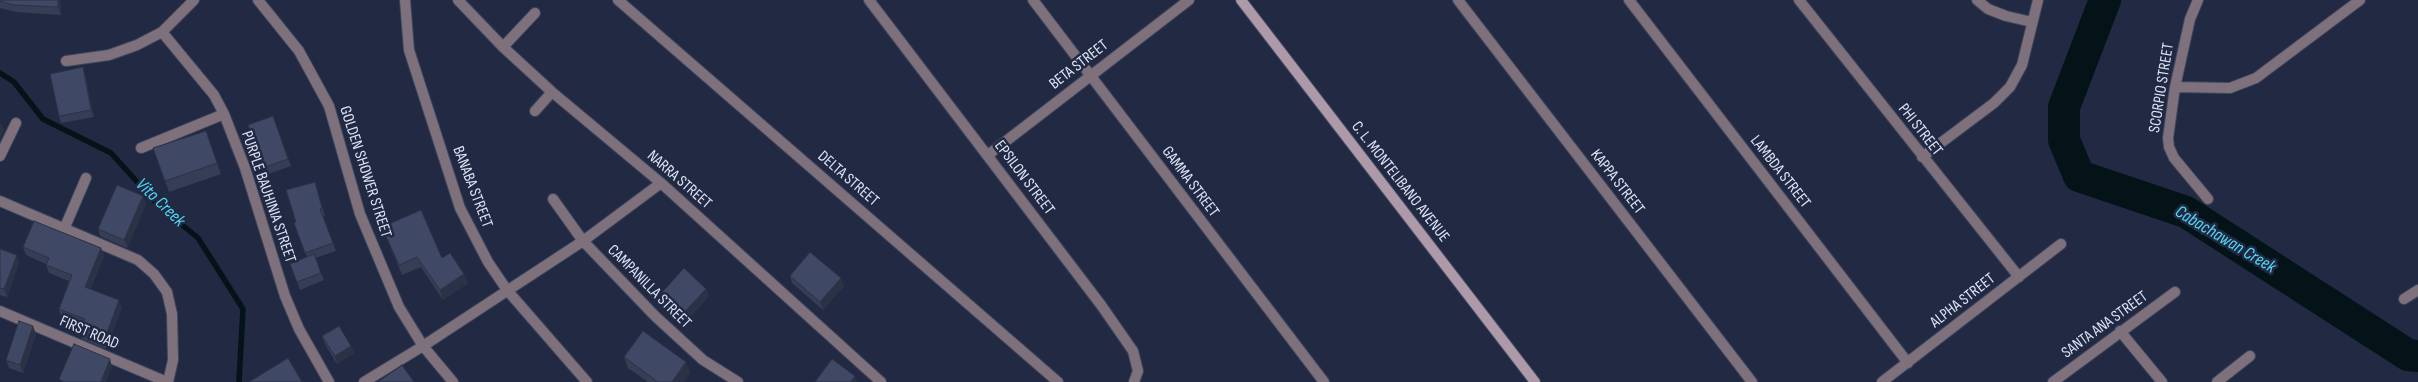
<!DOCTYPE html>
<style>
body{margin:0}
canvas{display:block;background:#212943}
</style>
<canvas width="2418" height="382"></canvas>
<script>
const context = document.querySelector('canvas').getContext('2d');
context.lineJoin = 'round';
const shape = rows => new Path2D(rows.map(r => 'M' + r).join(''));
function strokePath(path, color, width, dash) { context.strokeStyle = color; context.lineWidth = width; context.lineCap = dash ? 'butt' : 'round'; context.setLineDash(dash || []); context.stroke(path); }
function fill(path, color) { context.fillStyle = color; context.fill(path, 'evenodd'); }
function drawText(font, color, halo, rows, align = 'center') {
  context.font = font + ' "Sofia Sans Condensed",sans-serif'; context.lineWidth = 5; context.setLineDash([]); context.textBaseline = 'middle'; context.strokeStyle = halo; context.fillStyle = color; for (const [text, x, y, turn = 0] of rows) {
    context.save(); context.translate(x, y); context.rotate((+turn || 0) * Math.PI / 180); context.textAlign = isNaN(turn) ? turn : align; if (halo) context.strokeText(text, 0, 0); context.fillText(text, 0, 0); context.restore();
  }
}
strokePath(shape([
 [0,73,14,82,43,119,111,153,158,205,198,238,243,309,239,382]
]), '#031317', 5.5);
strokePath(shape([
 [2105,0,2064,107,2064,140,2079,176,2186,212,2408,355,2418,356]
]), '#031317', 32);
const street = shape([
 [258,0,299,51,329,106,360,214,399,307,423,346,453,382],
 [405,0,409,50,460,208,488,262,507,290,587,382],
 [458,0,503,47,552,92,661,183,881,382],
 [618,0,1058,382],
 [869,0,1101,305,1133,351,1138,371,1134,382],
 [1033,0,1324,382],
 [1458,0,1752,382],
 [1629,0,1908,363],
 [1799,0,2019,277],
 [1977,0,1988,9,2006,16,2032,22],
 [2198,0,2190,19,2175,87,2168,138,2169,147,2174,158,2208,199],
 [162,32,214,95,224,114,245,168,285,296,299,329,329,382],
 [503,47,535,13],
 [66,61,109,55,137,45,162,32,194,0],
 [2175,87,2230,88,2256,78,2360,0],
 [535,111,552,92],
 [141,148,224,114],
 [988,155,1189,0],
 [0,156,16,123],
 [1922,157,1994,103,2010,87,2022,65,2038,0],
 [553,199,583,241,655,316,703,360,738,382],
 [0,201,138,260,154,274,167,292,172,314,173,360,168,382],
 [65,227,86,178],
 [2404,299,2418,290],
 [0,311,167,382],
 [2120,331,2162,382],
 [364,382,423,346,583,241,661,183],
 [1882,382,2061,244],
 [2053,382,2175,292],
 [2217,382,2250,356]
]);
const secondary = shape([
 [1241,0,1535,382]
]);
strokePath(street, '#3f4760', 12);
strokePath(secondary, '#3f4760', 12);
strokePath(street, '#7e717b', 10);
strokePath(secondary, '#ae99a8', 10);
fill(shape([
 [0,0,61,0,61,15,16,12,0,8],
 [85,75,94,117,61,123,59,116],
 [273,116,291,166,266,175,248,125],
 [206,131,221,174,169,192,153,148],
 [317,190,325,216,323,217,336,251,315,258,324,280,300,290,290,264,307,257,294,223,296,222],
 [146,204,127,248,100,236,98,229],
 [382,227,442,258,464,274,468,283,443,300,421,267,402,275],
 [23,247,101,248,104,256,90,289,122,308,106,349,82,339,80,331,82,325,61,317,59,309,69,281,49,273,46,265,46,264,26,255],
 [0,249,19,263,7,297,0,295],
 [790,276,844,286,823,310,792,283],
 [706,289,709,296,682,326,660,306,657,298],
 [36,334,23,373,9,368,6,360],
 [322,336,351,346,354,353,337,364,325,344],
 [624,357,690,373,684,382,648,382,628,368]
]), '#363e56');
fill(shape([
 [58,0,61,0,61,15,58,7],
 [83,67,85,75,94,117,91,110],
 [1,123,4,130,0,139,0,125],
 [143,196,146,204,127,248,124,240],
 [101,248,104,256,87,295,85,287],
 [17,255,19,263,7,297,4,289],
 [464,274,468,283,443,300,440,290],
 [841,278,844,286,823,310,820,302],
 [706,289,709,296,682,326,679,318],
 [119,300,122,308,106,349,104,341],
 [33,326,36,334,23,373,20,365],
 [351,346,354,353,337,364,335,356],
 [110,359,112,367,106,382,101,382],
 [686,362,690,373,684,382,672,382],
 [855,376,857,382,851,382]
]), '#2c3246');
const building = shape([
 [0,0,58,0,58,7,13,5,0,1,0,0],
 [83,67,91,110,59,116,50,74,83,67],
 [273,116,288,159,263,168,248,125,273,116],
 [206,131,217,163,165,181,153,148,206,131],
 [315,182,322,208,320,209,333,243,305,253,294,223,296,222,286,190,315,182],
 [117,185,143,196,124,240,98,229,117,185],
 [421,210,442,258,450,253,464,274,440,290,417,257,399,265,382,227,421,210],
 [34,221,101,248,85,287,119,300,104,341,80,331,85,319,59,309,72,275,46,265,49,258,23,247,34,221],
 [0,249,17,255,4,289,0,288,0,249],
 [810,252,841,278,820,302,790,276,810,252],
 [314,254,321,273,297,282,290,264,314,254],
 [684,268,706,289,679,318,657,298,684,268],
 [19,321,33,326,20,365,6,360,19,321],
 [339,326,351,346,335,356,322,336,339,326],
 [643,331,686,362,672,382,658,382,624,357,643,331],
 [74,344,110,359,101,382,64,382,59,379,74,344],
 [288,358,302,382,249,382,288,358],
 [832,359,855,376,851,382,815,382,832,359],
 [402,365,414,382,378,382,402,365]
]);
fill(building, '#3f4864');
strokePath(building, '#2c3246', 1);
drawText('16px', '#dee4f6', '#212943', [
 ["BETA STREET",1079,65,-38],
 ["SCORPIO STREET",2162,88,-81],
 ["PHI STREET",1920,130,52],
 ["GOLDEN SHOWER STREET",365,172,72],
 ["LAMBDA STREET",1780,172,52],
 ["EPSILON STREET",1024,178,53],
 ["DELTA STREET",848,179,41],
 ["NARRA STREET",679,180,41],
 ["GAMMA STREET",1190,182,53],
 ["C. L. MONTELIBANO AVENUE",1400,182,52],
 ["KAPPA STREET",1617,182,52],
 ["BANABA STREET",472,187,69],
 ["PURPLE BAUHINIA STREET",268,197,71],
 ["CAMPANILLA STREET",649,287,45],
 ["ALPHA STREET",1963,301,-38],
 ["SANTA ANA STREET",2105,325,-36],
 ["FIRST ROAD",89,333,23]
]);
drawText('italic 18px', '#4fd8f3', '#212943', [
 ["Vito Creek",160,203,44],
 ["Cabachawan Creek",2225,240,31]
]);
</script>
